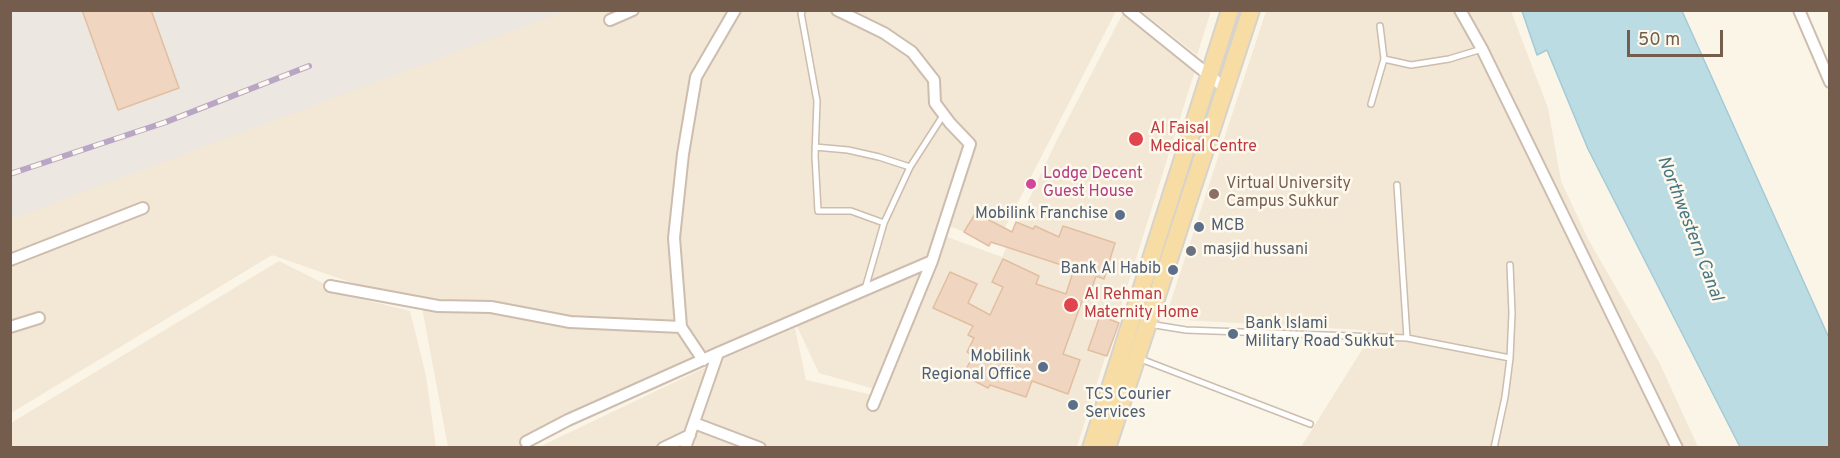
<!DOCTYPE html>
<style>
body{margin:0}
#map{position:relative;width:1840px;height:458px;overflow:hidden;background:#fbf5e7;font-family:Overpass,sans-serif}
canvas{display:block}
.frame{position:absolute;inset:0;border:12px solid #745d4c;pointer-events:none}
.scale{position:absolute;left:1627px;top:30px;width:96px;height:27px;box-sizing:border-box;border:3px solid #745d4c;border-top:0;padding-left:8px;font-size:18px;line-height:21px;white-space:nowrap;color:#745d4c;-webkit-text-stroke:4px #fef9ed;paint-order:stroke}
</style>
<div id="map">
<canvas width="1840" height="458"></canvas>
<div class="frame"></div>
<div class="scale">50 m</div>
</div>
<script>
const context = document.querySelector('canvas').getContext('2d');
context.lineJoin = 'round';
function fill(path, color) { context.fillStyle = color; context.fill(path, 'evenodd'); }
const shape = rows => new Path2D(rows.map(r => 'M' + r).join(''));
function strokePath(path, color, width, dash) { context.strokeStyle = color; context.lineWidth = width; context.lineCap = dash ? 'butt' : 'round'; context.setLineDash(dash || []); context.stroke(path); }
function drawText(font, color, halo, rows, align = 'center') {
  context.font = font + ' Overpass,sans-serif'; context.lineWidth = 5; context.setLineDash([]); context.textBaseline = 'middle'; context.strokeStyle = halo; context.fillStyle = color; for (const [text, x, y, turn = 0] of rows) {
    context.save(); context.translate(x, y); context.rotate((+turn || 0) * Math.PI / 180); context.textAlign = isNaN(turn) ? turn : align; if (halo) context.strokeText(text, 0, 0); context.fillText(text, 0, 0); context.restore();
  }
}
fill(shape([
 [11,11,1116,11,996,245,942,223,878,390,819,373,792,316,518,447,448,447,422,307,272,255,11,413],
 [1124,11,1197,64,1077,447,537,448,723,359,795,328,806,380,882,397,947,237,1002,257,1056,142],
 [1141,11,1211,11,1197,55],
 [1266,11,1511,11,1548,108,1561,181,1588,239,1660,364,1698,447,1301,447,1370,337,1363,330,1165,319],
 [279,261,349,296,410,311,426,376,436,447,11,448,11,423]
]), '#f3e7d6');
fill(shape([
 [11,11,565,11,11,219]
]), '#ece7e1');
const water = shape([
 [1522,11,1682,11,1829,338,1829,447,1740,447,1588,149,1547,50,1537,55,1522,11]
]);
fill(water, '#bcdce4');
strokePath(water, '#a3cad6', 1.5);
const building = shape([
 [82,10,151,10,179,88,118,110,82,10],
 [978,209,991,217,989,220,1012,232,1016,222,1033,229,1035,226,1059,237,1063,226,1115,243,1104,279,1096,276,1091,291,1086,290,1063,354,1080,360,1068,394,1032,381,1026,397,990,385,988,388,963,375,973,356,967,352,974,338,968,335,973,326,933,308,950,272,977,284,968,303,990,315,1003,287,992,282,1003,259,1039,276,1036,284,1066,294,1074,269,991,242,989,246,964,232,978,209],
 [1100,316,1119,323,1107,356,1088,350,1100,316]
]);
fill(building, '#f0d6c0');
strokePath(building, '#e2bea1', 1.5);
const lane = shape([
 [803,10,801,13,817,101,815,156,818,211,851,211,884,223],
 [1384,59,1411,65,1449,59,1482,49],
 [1371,104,1384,59,1380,26],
 [815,147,848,150,879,157,910,167],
 [1397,185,1407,338],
 [865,289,884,223,910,167,944,114],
 [1149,324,1186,330,1407,338,1510,358],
 [1138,358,1310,424],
 [1494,448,1505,397,1510,358,1512,313,1510,265]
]);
const street = shape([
 [837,10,884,33,912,52,934,80,935,103,950,123,970,144,932,261,873,405],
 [1128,10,1226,89],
 [1460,10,1482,49,1677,448],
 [1799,10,1830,82],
 [610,20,633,10],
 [10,260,143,208],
 [330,286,438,306,491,307,570,322,681,327],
 [10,327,39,318],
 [703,360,681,327,674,238,683,154,696,77,735,10],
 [694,423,760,448],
 [526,442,568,420,718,353,932,261],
 [663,448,690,435],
 [685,448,718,353]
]);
const primary = shape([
 [1091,448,1230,10],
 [1107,448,1251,10]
]);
strokePath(lane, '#cdbdae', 8);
strokePath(street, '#cdbdae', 14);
strokePath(primary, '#d8d2cd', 20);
strokePath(lane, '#fff', 5);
strokePath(street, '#fff', 10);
strokePath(primary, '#f7dda3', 16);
const rail = shape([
 [10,174,166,122,309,66]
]);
strokePath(rail, '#b9a6c5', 6);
strokePath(rail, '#fef9ed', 4, [11]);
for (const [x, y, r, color] of [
 [1136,139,8,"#e0444e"],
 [1031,184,6,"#d1479c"],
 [1214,194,6,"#8d6e63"],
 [1120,215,6,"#5c6f8a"],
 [1199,227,6,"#5c6f8a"],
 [1191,251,6,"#6b7280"],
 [1173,270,6,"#5c6f8a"],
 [1071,305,8,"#e0444e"],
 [1233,334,6,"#5c6f8a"],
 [1043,367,6,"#5c6f8a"],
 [1073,405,6,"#5c6f8a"]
]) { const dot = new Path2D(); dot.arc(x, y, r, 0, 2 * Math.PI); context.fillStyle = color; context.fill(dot); strokePath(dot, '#fef9ed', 2); }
drawText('16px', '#be3a42', '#fef9ed', [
 ["Al Faisal",1150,130],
 ["Medical Centre",1150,148],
 ["Al Rehman",1084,296],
 ["Maternity Home",1084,314]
], 'left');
drawText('16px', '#b23c85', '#fef9ed', [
 ["Lodge Decent",1043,175],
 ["Guest House",1043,193]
], 'left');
drawText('16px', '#785e54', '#fef9ed', [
 ["Virtual University",1226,185],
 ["Campus Sukkur",1226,203]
], 'left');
drawText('16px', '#4e5e75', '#fef9ed', [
 ["Mobilink Franchise",1108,215],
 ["MCB",1211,227,"left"],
 ["Bank Al Habib",1161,270],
 ["Bank Islami",1245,325,"left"],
 ["Military Road Sukkut",1245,343,"left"],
 ["Mobilink",1031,358],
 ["Regional Office",1031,376],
 ["TCS Courier",1085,396,"left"],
 ["Services",1085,414,"left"]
], 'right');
drawText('16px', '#5b616d', '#fef9ed', [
 ["masjid hussani",1203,251]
], 'left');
drawText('italic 18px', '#477786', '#fef9ed', [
 ["Northwestern Canal",1689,229,69]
]);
</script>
